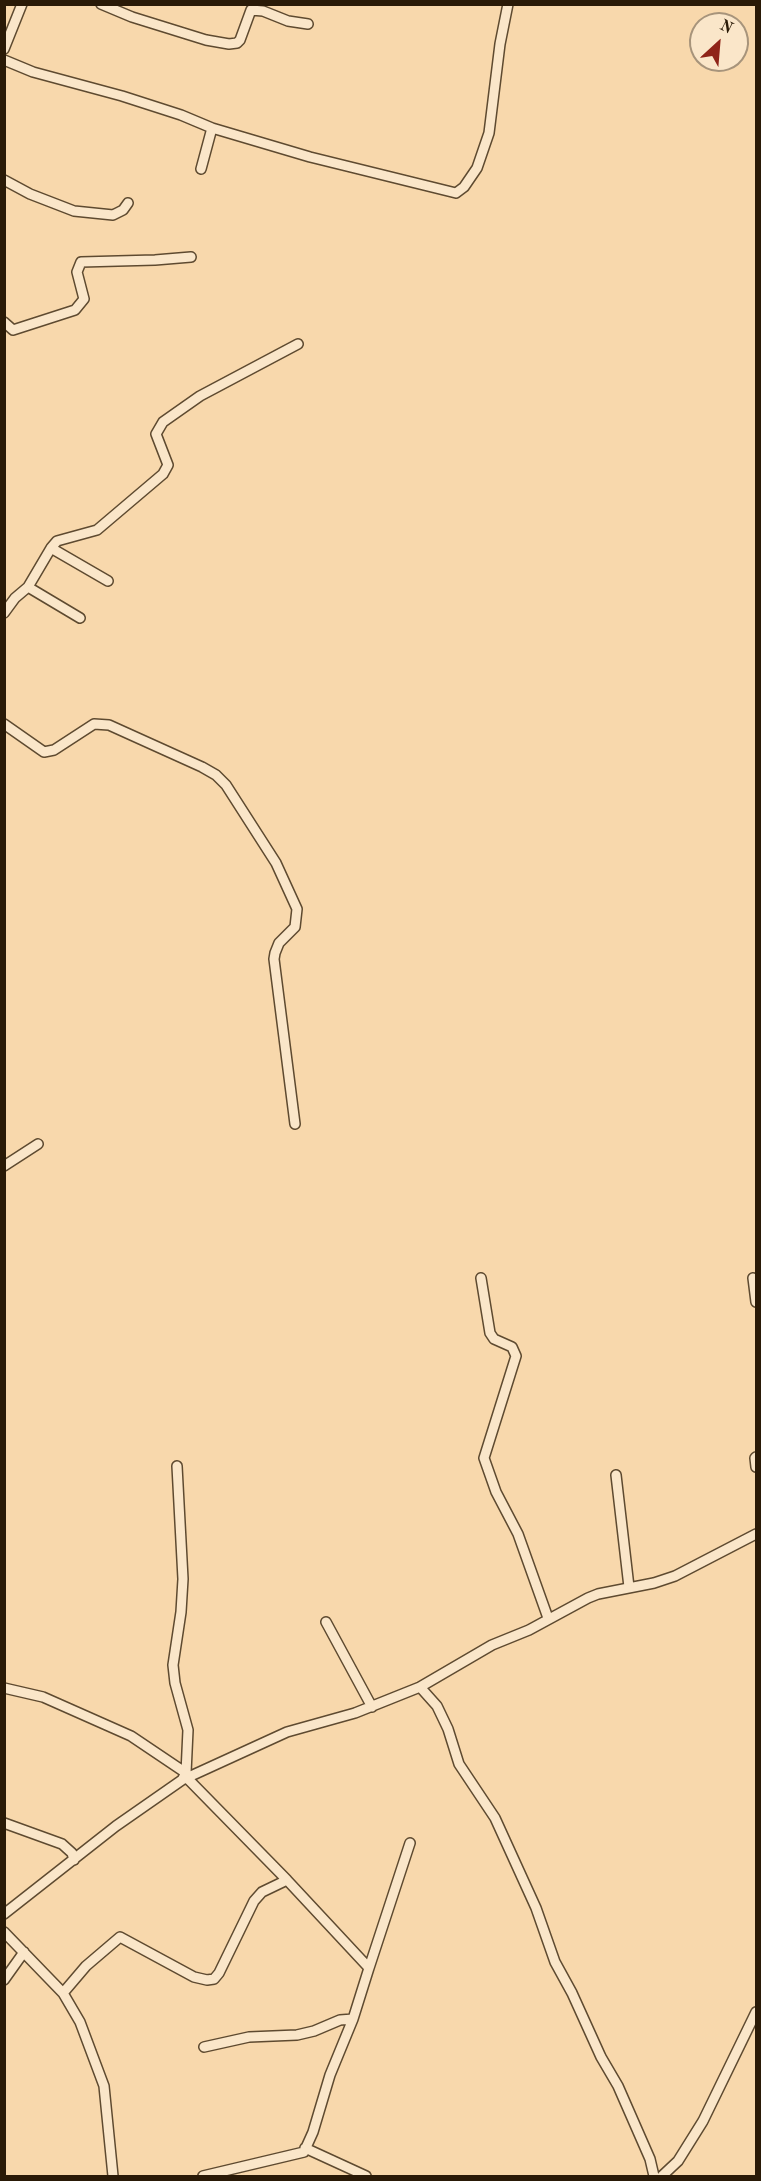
<!DOCTYPE html>
<style>
body{margin:0}
#map{position:relative;width:761px;height:2181px;overflow:hidden;background:#f8d8ac;font-family:"Old Standard TT",serif}
canvas{display:block}
.frame{position:absolute;inset:0;border:6px solid #2a1a07;pointer-events:none}
.north{position:absolute;left:689px;top:12px;width:60px;height:60px;box-sizing:border-box;background:#fae6c9;border:2px solid #a7947b;border-radius:50%;rotate:26deg;font-size:16px;font-weight:700;line-height:24px;text-align:center;color:#2a1a07}
.north::after{content:'';display:block;margin:auto;width:21px;height:27px;background:#8f2418;clip-path:polygon(50% 0,100% 100%,50% 72%,0 100%)}
</style>
<div id="map">
<canvas width="761" height="2181"></canvas>
<div class="frame"></div>
<div class="north">N</div>
</div>
<script>
const context = document.querySelector('canvas').getContext('2d');
context.lineJoin = 'round';
const shape = rows => new Path2D(rows.map(r => 'M' + r).join(''));
function strokePath(path, color, width, dash) { context.strokeStyle = color; context.lineWidth = width; context.lineCap = dash ? 'butt' : 'round'; context.setLineDash(dash || []); context.stroke(path); }
const minor = shape([
 [101,4,132,17,206,40,229,44,237,43,240,40,251,10,263,11,288,21,308,24],
 [4,49,22,4],
 [4,60,33,72,122,96,181,115,212,128,310,157,456,193,464,187,477,168,489,133,500,44,508,4],
 [201,169,212,128],
 [4,180,30,194,74,211,113,215,123,210,128,203],
 [4,322,13,330,75,310,84,299,77,272,81,262,155,260,191,257],
 [51,548,108,581],
 [28,587,80,618],
 [4,613,15,598,28,587,51,548,57,541,97,530,163,474,168,465,156,434,163,422,200,396,298,344],
 [4,724,44,752,54,750,94,724,109,725,202,767,216,775,226,785,276,863,297,909,295,927,279,943,275,953,274,959,295,1124],
 [4,1166,38,1144],
 [481,1278,490,1333,494,1339,512,1347,516,1356,484,1458,496,1492,518,1534,548,1618],
 [753,1278,756,1302],
 [756,1457,755,1458,756,1467],
 [177,1466,183,1579,181,1612,173,1665,175,1683,188,1730,186,1773,182,1780],
 [616,1475,629,1587],
 [326,1622,372,1707],
 [420,1687,437,1706,448,1729,459,1764,495,1818,536,1908,555,1962,572,1993,601,2057,618,2086,650,2159,654,2176],
 [4,1688,43,1697,131,1736,186,1773],
 [187,1778,287,1880,369,1968,353,2019,330,2075,313,2132,304,2152,203,2176],
 [4,1823,62,1844,72,1853,74,1860],
 [4,1914,116,1826,182,1780,287,1732,355,1713,420,1687,492,1645,529,1630,588,1598,598,1594,654,1583,675,1576,756,1534],
 [4,1932,63,1993,80,2022,104,2086,113,2176],
 [369,1968,410,1843],
 [4,1980,24,1952],
 [63,1993,86,1966,120,1937,194,1977,207,1980,214,1979,219,1973,254,1901,262,1892,287,1880],
 [204,2047,249,2037,297,2035,314,2031,340,2020,353,2019],
 [305,2148,366,2176],
 [662,2176,678,2161,703,2121,756,2012]
]);
strokePath(minor, '#5e4a30', 12);
strokePath(minor, '#fae6c9', 9);
</script>
